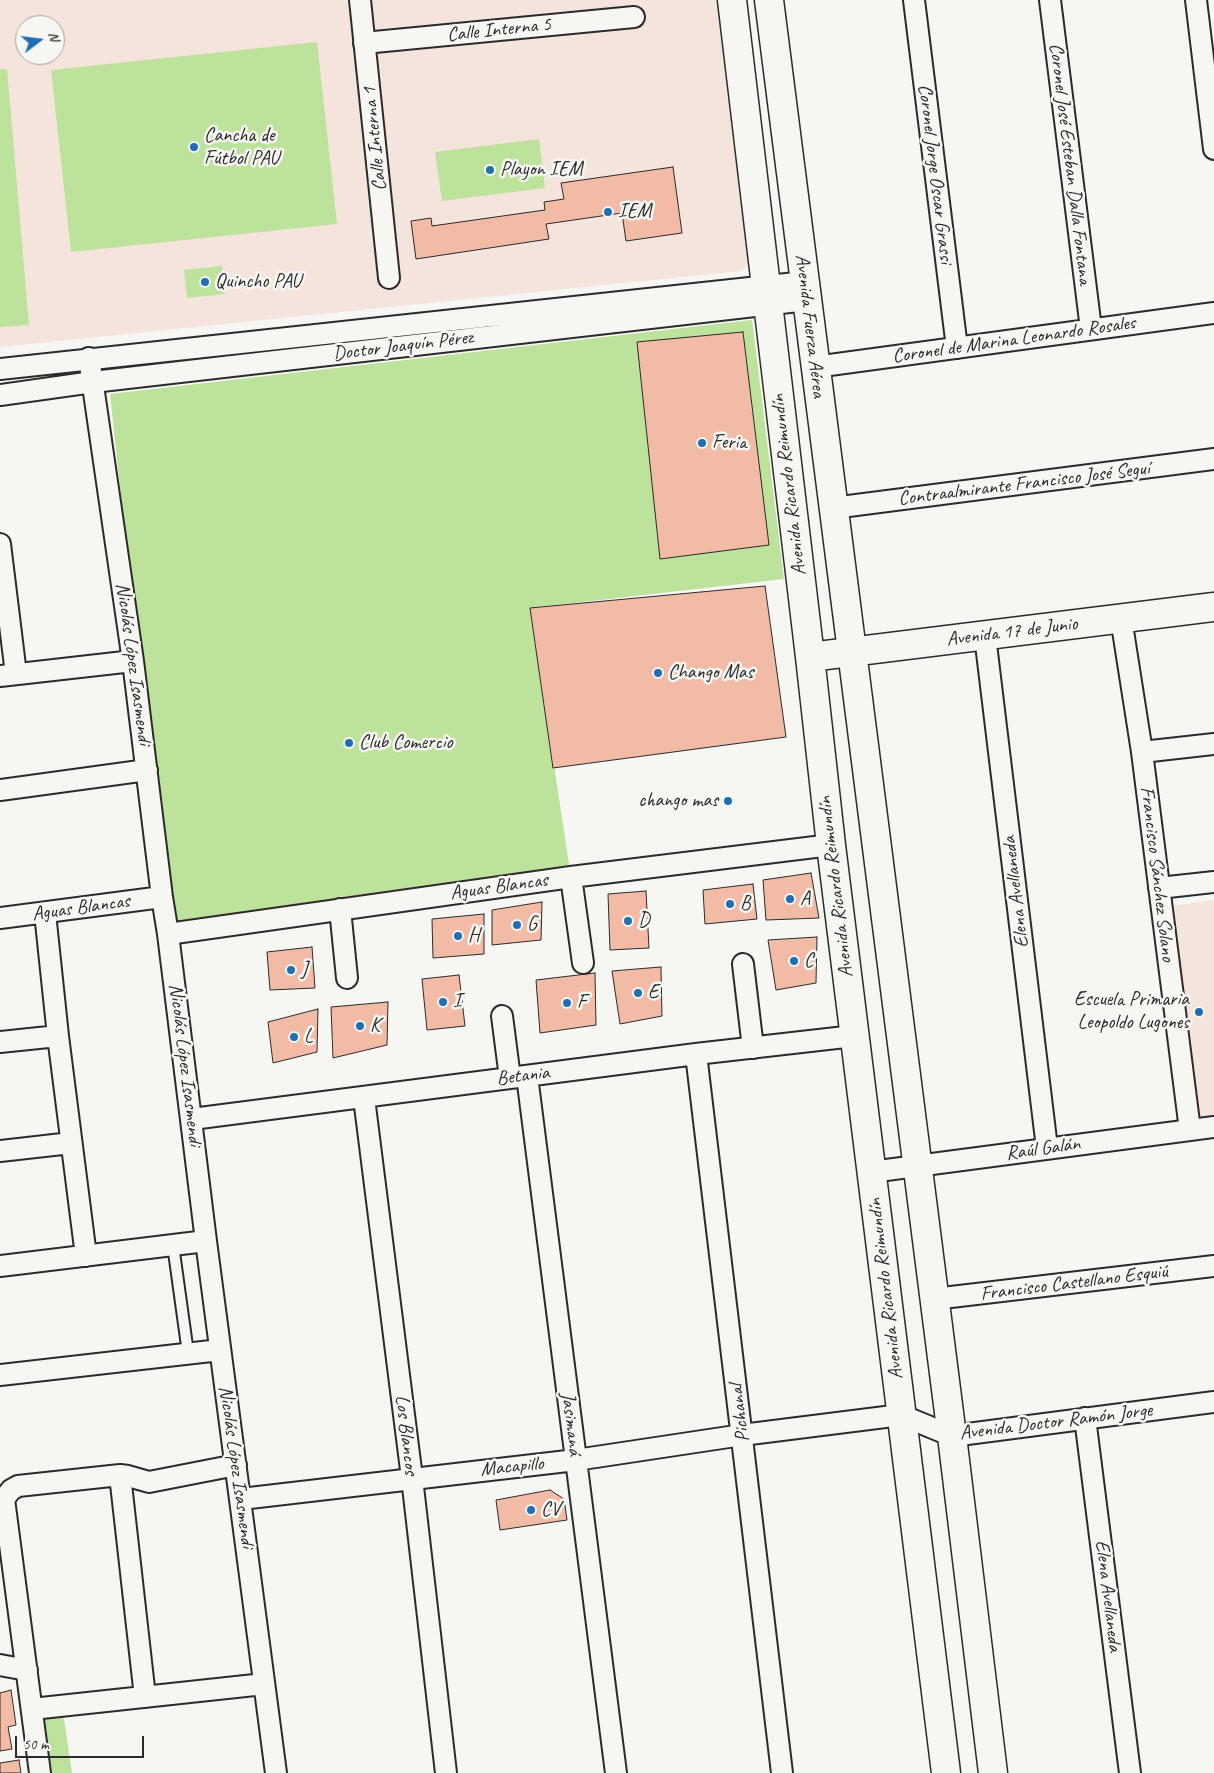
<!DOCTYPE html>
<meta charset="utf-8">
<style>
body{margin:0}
#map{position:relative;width:1214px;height:1773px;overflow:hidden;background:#f6f6f2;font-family:Caveat,sans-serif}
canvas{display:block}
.north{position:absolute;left:15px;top:15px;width:50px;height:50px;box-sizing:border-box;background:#f6f6f2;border:1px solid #a5a5a2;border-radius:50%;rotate:75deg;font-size:14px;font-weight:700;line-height:20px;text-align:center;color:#2b2b2b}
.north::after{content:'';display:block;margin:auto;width:18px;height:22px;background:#1f6fb2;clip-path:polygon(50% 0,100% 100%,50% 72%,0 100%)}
.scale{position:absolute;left:15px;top:1736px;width:129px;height:22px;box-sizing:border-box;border:2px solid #2b2b2b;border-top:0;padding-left:6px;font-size:15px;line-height:18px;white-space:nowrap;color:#2b2b2b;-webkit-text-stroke:4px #f6f6f2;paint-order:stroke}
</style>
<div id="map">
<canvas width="1214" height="1773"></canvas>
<div class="north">N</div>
<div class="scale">50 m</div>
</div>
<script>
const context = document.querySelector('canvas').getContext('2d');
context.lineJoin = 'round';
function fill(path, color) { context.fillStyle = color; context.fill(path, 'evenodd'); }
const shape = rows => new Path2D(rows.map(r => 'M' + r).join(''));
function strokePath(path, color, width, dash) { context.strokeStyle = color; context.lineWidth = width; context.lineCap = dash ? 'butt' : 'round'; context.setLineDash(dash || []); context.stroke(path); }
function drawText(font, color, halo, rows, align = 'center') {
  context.font = font + ' Caveat,sans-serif'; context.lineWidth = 5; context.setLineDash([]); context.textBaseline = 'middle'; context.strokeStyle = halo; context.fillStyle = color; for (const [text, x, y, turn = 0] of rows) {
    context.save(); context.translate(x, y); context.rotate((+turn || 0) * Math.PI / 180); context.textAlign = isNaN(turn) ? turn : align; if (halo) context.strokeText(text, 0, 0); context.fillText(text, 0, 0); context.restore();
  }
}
fill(shape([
 [0,0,722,0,758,254,741,271,0,347],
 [25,25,55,25,55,55,25,55],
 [1214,900,1214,1117,1196,1120,1171,906]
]), '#f4e4db');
fill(shape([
 [317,42,337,224,71,252,51,70],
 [0,69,7,69,29,325,0,327],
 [539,139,545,188,442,201,435,152],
 [222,266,225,294,187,298,184,270],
 [752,320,784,579,530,608,571,877,168,934,110,394],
 [62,1706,72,1773,42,1773,32,1709]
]), '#bde29c');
const building = shape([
 [673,167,682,233,626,241,622,213,546,224,549,239,416,259,411,221,431,218,432,226,545,210,544,202,564,199,561,183,673,167],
 [743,332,769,545,660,559,637,342,743,332],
 [765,586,786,737,553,768,530,608,765,586],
 [811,873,819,918,766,920,763,880,811,873],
 [753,884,757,919,705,924,703,890,753,884],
 [646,891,649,948,610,950,608,894,646,891],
 [542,902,541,940,492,945,492,910,542,902],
 [484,914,484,954,433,958,432,919,484,914],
 [817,937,816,983,776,990,768,940,817,937],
 [312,947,315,988,270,990,267,952,312,947],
 [661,967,662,1016,620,1024,612,971,661,967],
 [595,973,596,1025,540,1033,536,980,595,973],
 [459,975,465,1026,427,1030,422,979,459,975],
 [388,1002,387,1045,333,1058,331,1007,388,1002],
 [318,1009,317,1052,273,1063,268,1022,318,1009],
 [550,1490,564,1499,567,1520,500,1530,496,1500,550,1490],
 [11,1690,16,1725,8,1727,12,1749,0,1751,0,1693,11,1690],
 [19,1760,21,1773,0,1773,0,1763,19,1760]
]);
fill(building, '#f1bba5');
strokePath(building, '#2b2b2b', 1);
const lane = shape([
 [173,1245,188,1353]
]);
const street = shape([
 [360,0,389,278],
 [914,0,957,348],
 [1050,0,1091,329],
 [1196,0,1214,149],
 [364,43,634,17],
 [89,358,133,661,162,897,168,934,206,1241,276,1773],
 [815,367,1214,313],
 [0,369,805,282],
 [0,395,93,382,807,300],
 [833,508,1214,459],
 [0,544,16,674],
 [1121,618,1142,752,1190,1130],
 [985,636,1047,1148],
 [0,676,133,661],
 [1142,752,1214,744],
 [0,790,147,770],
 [571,877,583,963],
 [1159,888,1214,882],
 [340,909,347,978],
 [45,913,58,1036,86,1256],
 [0,918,162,897],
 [168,934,571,877,831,845],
 [743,964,753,1048],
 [502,1016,510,1078],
 [0,1042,58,1036],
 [696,1054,782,1773],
 [527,1076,616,1773],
 [364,1098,412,1478,446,1773],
 [192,1119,696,1054,854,1036],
 [0,1151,71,1143],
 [871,1172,1214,1127],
 [0,1266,206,1241],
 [934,1299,1214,1266],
 [0,1375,220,1350],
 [1085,1418,1130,1773],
 [120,1475,145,1697],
 [0,1499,4,1499,11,1490,18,1486,120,1475,128,1476,149,1482,236,1465],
 [4,1499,40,1773],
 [241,1499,576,1460,742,1435,901,1415,952,1436,1214,1402],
 [0,1665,27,1670],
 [32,1709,264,1684]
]);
const secondary = shape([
 [732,0,810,657,831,845,946,1773],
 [769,0,952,1436,993,1773],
 [810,657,1214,607]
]);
strokePath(lane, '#2b2b2b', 14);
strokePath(street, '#2b2b2b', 24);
strokePath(secondary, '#2b2b2b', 31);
strokePath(lane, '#f6f6f2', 10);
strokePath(street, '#f6f6f2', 20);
strokePath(secondary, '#f6f6f2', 28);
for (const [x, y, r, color] of [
 [194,147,5,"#1f6fb2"],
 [490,170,5,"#1f6fb2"],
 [608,212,5,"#1f6fb2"],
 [205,282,5,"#1f6fb2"],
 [702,443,5,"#1f6fb2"],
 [658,673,5,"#1f6fb2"],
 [349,743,5,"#1f6fb2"],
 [728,801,5,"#1f6fb2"],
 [790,899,5,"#1f6fb2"],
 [730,904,5,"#1f6fb2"],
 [628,921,5,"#1f6fb2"],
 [517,925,5,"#1f6fb2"],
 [458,936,5,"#1f6fb2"],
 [794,961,5,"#1f6fb2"],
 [291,970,5,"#1f6fb2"],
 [638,993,5,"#1f6fb2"],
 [443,1002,5,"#1f6fb2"],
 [567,1003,5,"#1f6fb2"],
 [1199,1012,5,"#1f6fb2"],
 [360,1026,5,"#1f6fb2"],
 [294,1037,5,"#1f6fb2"],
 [531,1510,5,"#1f6fb2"]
]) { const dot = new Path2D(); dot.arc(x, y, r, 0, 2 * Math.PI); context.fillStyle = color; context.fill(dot); strokePath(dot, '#f6f6f2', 2); }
drawText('20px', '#2b2b2b', '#f6f6f2', [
 ["Calle Interna 5",499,30,-6],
 ["Calle Interna 1",375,139,-96],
 ["Coronel José Esteban Dalla Fontana",1070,164,83],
 ["Coronel Jorge Oscar Grassi",935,174,83],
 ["Avenida Fuerza Aérea",810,326,83],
 ["Coronel de Marina Leonardo Rosales",1014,340,-8],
 ["Doctor Joaquín Pérez",403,346,-7],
 ["Contraalmirante Francisco José Seguí",1024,484,-7],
 ["Avenida Ricardo Reimundín",789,485,-97],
 ["Avenida 17 de Junio",1012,632,-7],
 ["Nicolás López Isasmendi",133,664,82],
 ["Francisco Sánchez Solano",1157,874,83],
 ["Aguas Blancas",499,887,-8],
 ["Avenida Ricardo Reimundín",836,887,-97],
 ["Elena Avellaneda",1016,892,-97],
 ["Aguas Blancas",81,908,-8],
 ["Nicolás López Isasmendi",185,1065,83],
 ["Betania",523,1076,-7],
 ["Raúl Galán",1043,1149,-8],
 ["Francisco Castellano Esquiú",1074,1283,-7],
 ["Avenida Ricardo Reimundín",886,1289,-97],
 ["Pichanal",740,1413,-97],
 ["Avenida Doctor Ramón Jorge",1056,1422,-7],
 ["Jasimaná",571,1424,83],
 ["Los Blancos",406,1435,83],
 ["Nicolás López Isasmendi",236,1467,82],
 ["Macapillo",512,1467,-6],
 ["Elena Avellaneda",1108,1596,83]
]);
drawText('20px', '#2b2b2b', '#f6f6f2', [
 ["Cancha de",204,136],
 ["Fútbol PAU",204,159],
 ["Playon IEM",500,170],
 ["IEM",618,212],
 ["Quincho PAU",215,282],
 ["Feria",712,443],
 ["Chango Mas",668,673],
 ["Club Comercio",359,743],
 ["chango mas",718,801,"right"],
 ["A",800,899],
 ["B",740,904],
 ["D",638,921],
 ["G",527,925],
 ["H",468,936],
 ["C",804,961],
 ["J",301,970],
 ["E",648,993],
 ["Escuela Primaria",1189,1000,"right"],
 ["Leopoldo Lugones",1189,1023,"right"],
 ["I",453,1002],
 ["F",577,1003],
 ["K",370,1026],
 ["L",304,1037],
 ["CV",541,1510]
], 'left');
</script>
